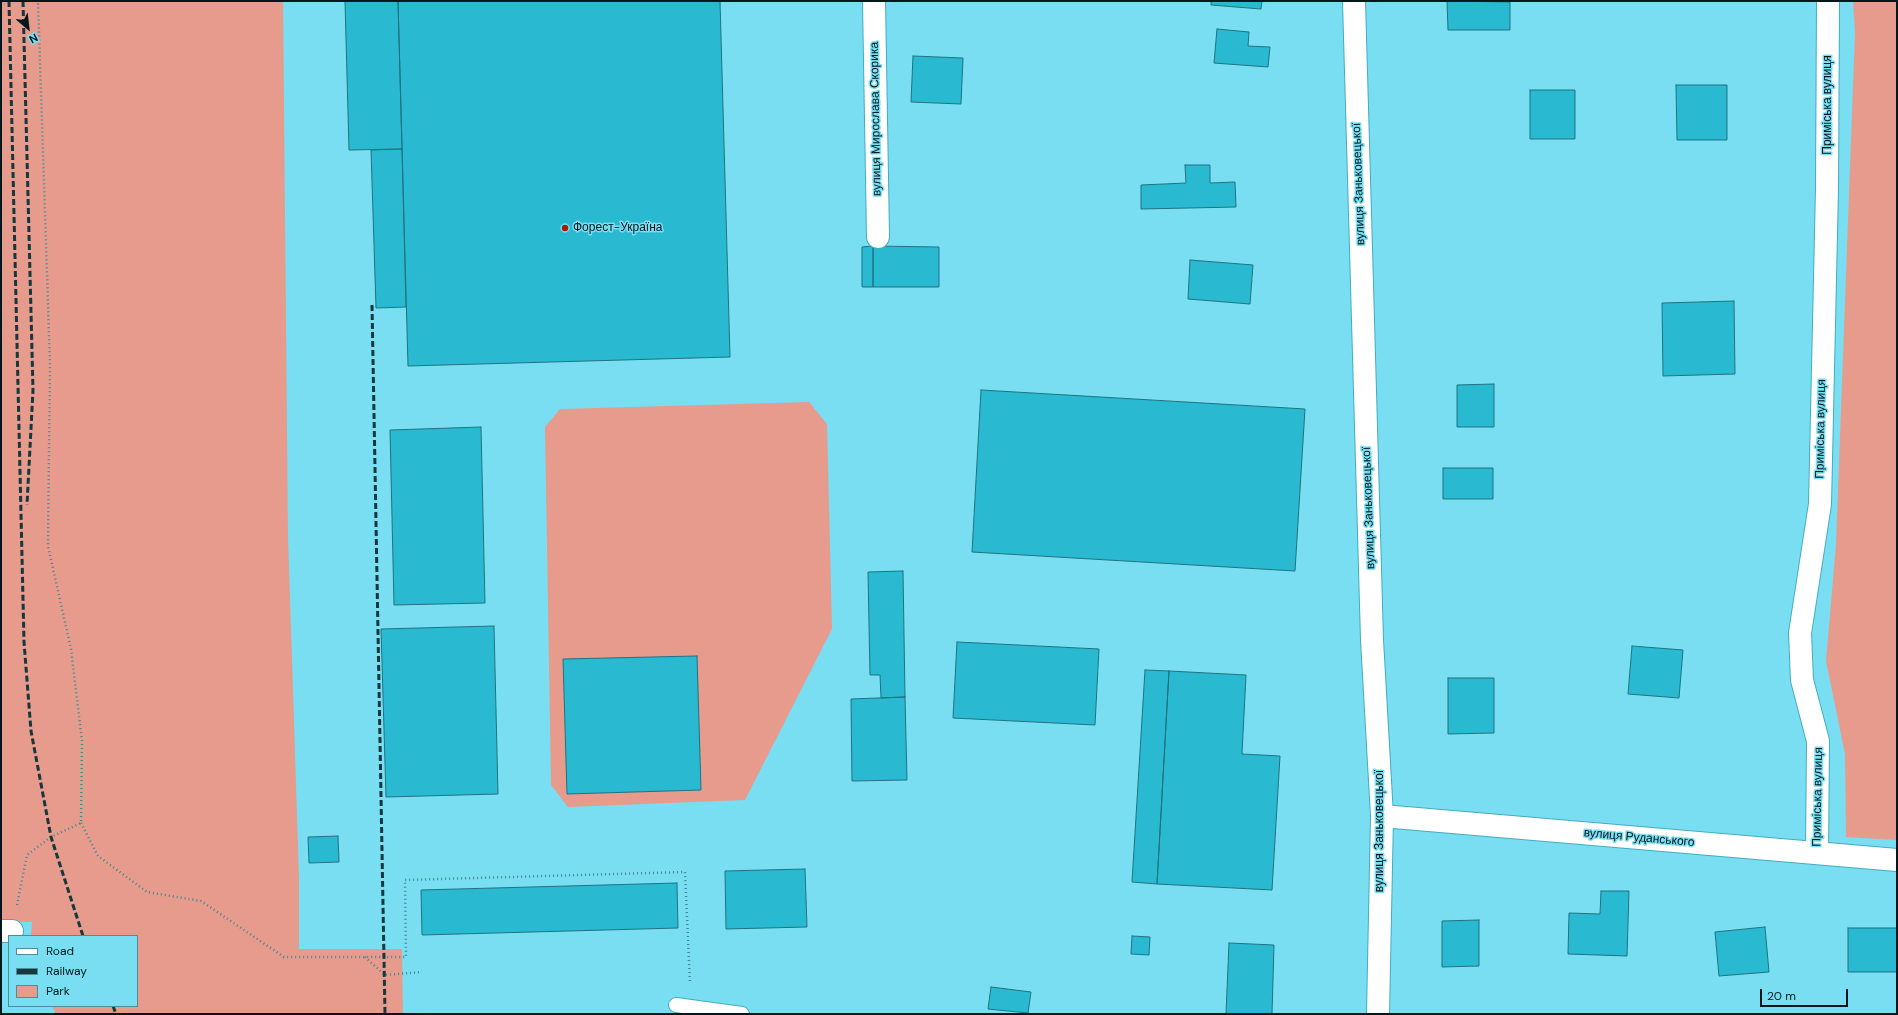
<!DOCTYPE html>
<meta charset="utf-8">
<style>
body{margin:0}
#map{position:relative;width:1898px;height:1015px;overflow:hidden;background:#79def2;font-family:"DM Sans",sans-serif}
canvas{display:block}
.frame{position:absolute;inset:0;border:2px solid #02171b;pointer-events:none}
.legend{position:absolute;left:8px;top:935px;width:130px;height:72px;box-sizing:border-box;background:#79def2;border:1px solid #498e9c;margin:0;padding:5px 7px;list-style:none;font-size:12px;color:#02171b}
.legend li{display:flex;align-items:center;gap:8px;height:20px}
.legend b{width:20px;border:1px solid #498e9c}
.north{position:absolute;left:8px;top:8px;width:40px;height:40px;-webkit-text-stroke:3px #79def2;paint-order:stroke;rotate:152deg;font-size:11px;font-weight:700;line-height:16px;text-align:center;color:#02171b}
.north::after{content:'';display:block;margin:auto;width:14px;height:18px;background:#02171b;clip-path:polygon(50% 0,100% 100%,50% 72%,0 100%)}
.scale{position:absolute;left:1760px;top:989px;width:88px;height:18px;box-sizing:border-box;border:2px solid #02171b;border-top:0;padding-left:5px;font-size:12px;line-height:14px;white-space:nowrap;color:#02171b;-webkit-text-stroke:3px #79def2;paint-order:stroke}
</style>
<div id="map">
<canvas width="1898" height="1015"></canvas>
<div class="frame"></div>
<ul class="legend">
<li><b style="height:5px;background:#fff"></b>Road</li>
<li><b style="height:5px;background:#15373d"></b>Railway</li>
<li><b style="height:11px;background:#e79b8c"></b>Park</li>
</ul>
<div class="north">N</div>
<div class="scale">20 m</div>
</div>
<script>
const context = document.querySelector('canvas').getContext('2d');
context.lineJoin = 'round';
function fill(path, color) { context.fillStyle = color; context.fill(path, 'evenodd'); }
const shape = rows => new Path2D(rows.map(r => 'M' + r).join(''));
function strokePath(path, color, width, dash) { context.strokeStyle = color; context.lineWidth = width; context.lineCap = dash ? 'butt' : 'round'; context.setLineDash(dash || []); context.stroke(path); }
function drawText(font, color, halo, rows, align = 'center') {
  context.font = font + ' "DM Sans",sans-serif'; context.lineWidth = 3; context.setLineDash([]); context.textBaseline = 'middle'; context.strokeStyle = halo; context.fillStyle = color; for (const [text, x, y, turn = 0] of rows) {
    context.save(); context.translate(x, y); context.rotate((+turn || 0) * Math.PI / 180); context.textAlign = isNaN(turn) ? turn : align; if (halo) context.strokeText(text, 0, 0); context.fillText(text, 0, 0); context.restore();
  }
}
fill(shape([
 [1,1,283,1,288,536,299,877,299,949,402,949,403,1014,56,1014,52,1006,137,1006,137,936,31,936,32,922,1,921],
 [1853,1,1897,1,1897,840,1846,837,1845,754,1826,661,1836,544,1855,32],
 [809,402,827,424,832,629,745,800,568,807,551,785,545,427,560,409]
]), '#e79b8c');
const building = shape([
 [345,1,398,1,402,149,349,150,345,1],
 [398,1,720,1,730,357,408,366,398,1],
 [1211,1,1262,1,1261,9,1211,5,1211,1],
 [1447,1,1510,2,1510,30,1448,30,1447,1],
 [1217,29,1249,32,1248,46,1270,47,1268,67,1214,63,1217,29],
 [913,56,963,58,961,104,911,102,913,56],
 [1676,85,1727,85,1727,140,1677,140,1676,85],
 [1530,90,1575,90,1575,139,1530,139,1530,90],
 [402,149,406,307,376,308,371,150,402,149],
 [1185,165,1210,165,1210,183,1235,182,1236,207,1141,209,1141,185,1186,183,1185,165],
 [873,246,873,287,862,287,862,247,873,246],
 [873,246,939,247,939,287,873,287,873,246],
 [1190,260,1253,265,1250,304,1188,299,1190,260],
 [1734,301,1735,374,1663,376,1662,303,1734,301],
 [1494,384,1494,427,1457,427,1457,385,1494,384],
 [981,390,1305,409,1295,571,972,552,981,390],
 [481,427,485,603,394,605,390,430,481,427],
 [1443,468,1493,468,1493,499,1443,499,1443,468],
 [903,571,905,697,881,698,880,675,870,675,868,572,903,571],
 [494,626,498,794,386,797,381,629,494,626],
 [957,642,1099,649,1095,725,953,718,957,642],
 [1632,646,1683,650,1679,698,1628,694,1632,646],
 [697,656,701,790,567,794,563,659,697,656],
 [1145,670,1169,671,1157,884,1132,882,1145,670],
 [1169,671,1246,675,1242,754,1280,756,1272,890,1157,884,1169,671],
 [1448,678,1494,678,1494,733,1448,734,1448,678],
 [905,697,907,780,852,781,851,699,905,697],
 [338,836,339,862,309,863,308,837,338,836],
 [805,869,807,927,726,929,725,871,805,869],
 [677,883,678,928,422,935,421,890,677,883],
 [1601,891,1629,891,1627,956,1568,954,1569,913,1600,914,1601,891],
 [1479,920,1479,966,1442,967,1442,921,1479,920],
 [1765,927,1769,972,1719,976,1715,932,1765,927],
 [1848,928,1897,928,1897,972,1848,972,1848,928],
 [1132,936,1150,937,1149,955,1131,954,1132,936],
 [1229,943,1274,945,1272,1014,1226,1014,1229,943],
 [991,987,1031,992,1028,1013,988,1009,991,987]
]);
fill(building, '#29b9d1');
strokePath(building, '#207381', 1);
const service = shape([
 [676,1005,742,1014]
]);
const minor = shape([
 [874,1,878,237],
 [1354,1,1372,640,1382,816,1378,1014],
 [1382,816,1897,860],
 [1817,853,1818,741,1802,680,1800,633,1820,504,1827,188,1828,1],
 [1,931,12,931]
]);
strokePath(service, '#44adc0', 16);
strokePath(minor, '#44adc0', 24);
strokePath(shape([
 [81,823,98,856,147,892,201,901,284,957,406,957,405,880,685,872,690,984],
 [17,905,27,855,51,837,81,823,82,741,71,649,48,546,50,365,38,1],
 [365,957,385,975,422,972]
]), '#458693', 2.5, [1, 3]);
strokePath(service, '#fff', 14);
strokePath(minor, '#fff', 22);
strokePath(shape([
 [9,1,24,642,31,731,51,837,83,936],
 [23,1,33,390,27,505],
 [372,305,385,1014],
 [113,1006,116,1014]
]), '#15373d', 3, [6, 3]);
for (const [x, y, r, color] of [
 [565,228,4,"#aa1a00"]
]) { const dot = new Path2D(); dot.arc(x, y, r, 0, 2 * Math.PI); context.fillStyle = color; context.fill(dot); strokePath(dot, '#79def2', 1.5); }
drawText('12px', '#02171b', '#79def2', [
 ["Приміська вулиця",1828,105,-90],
 ["вулиця Мирослава Скорика",876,119,-91],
 ["вулиця Заньковецької",1359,184,-92],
 ["Приміська вулиця",1821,429,-89],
 ["вулиця Заньковецької",1369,508,-92],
 ["Приміська вулиця",1818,797,-89],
 ["вулиця Заньковецької",1380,831,-90],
 ["вулиця Руданського",1639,838,5]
]);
drawText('12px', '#02171b', '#79def2', [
 ["Форест-Україна",573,228]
], 'left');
</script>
